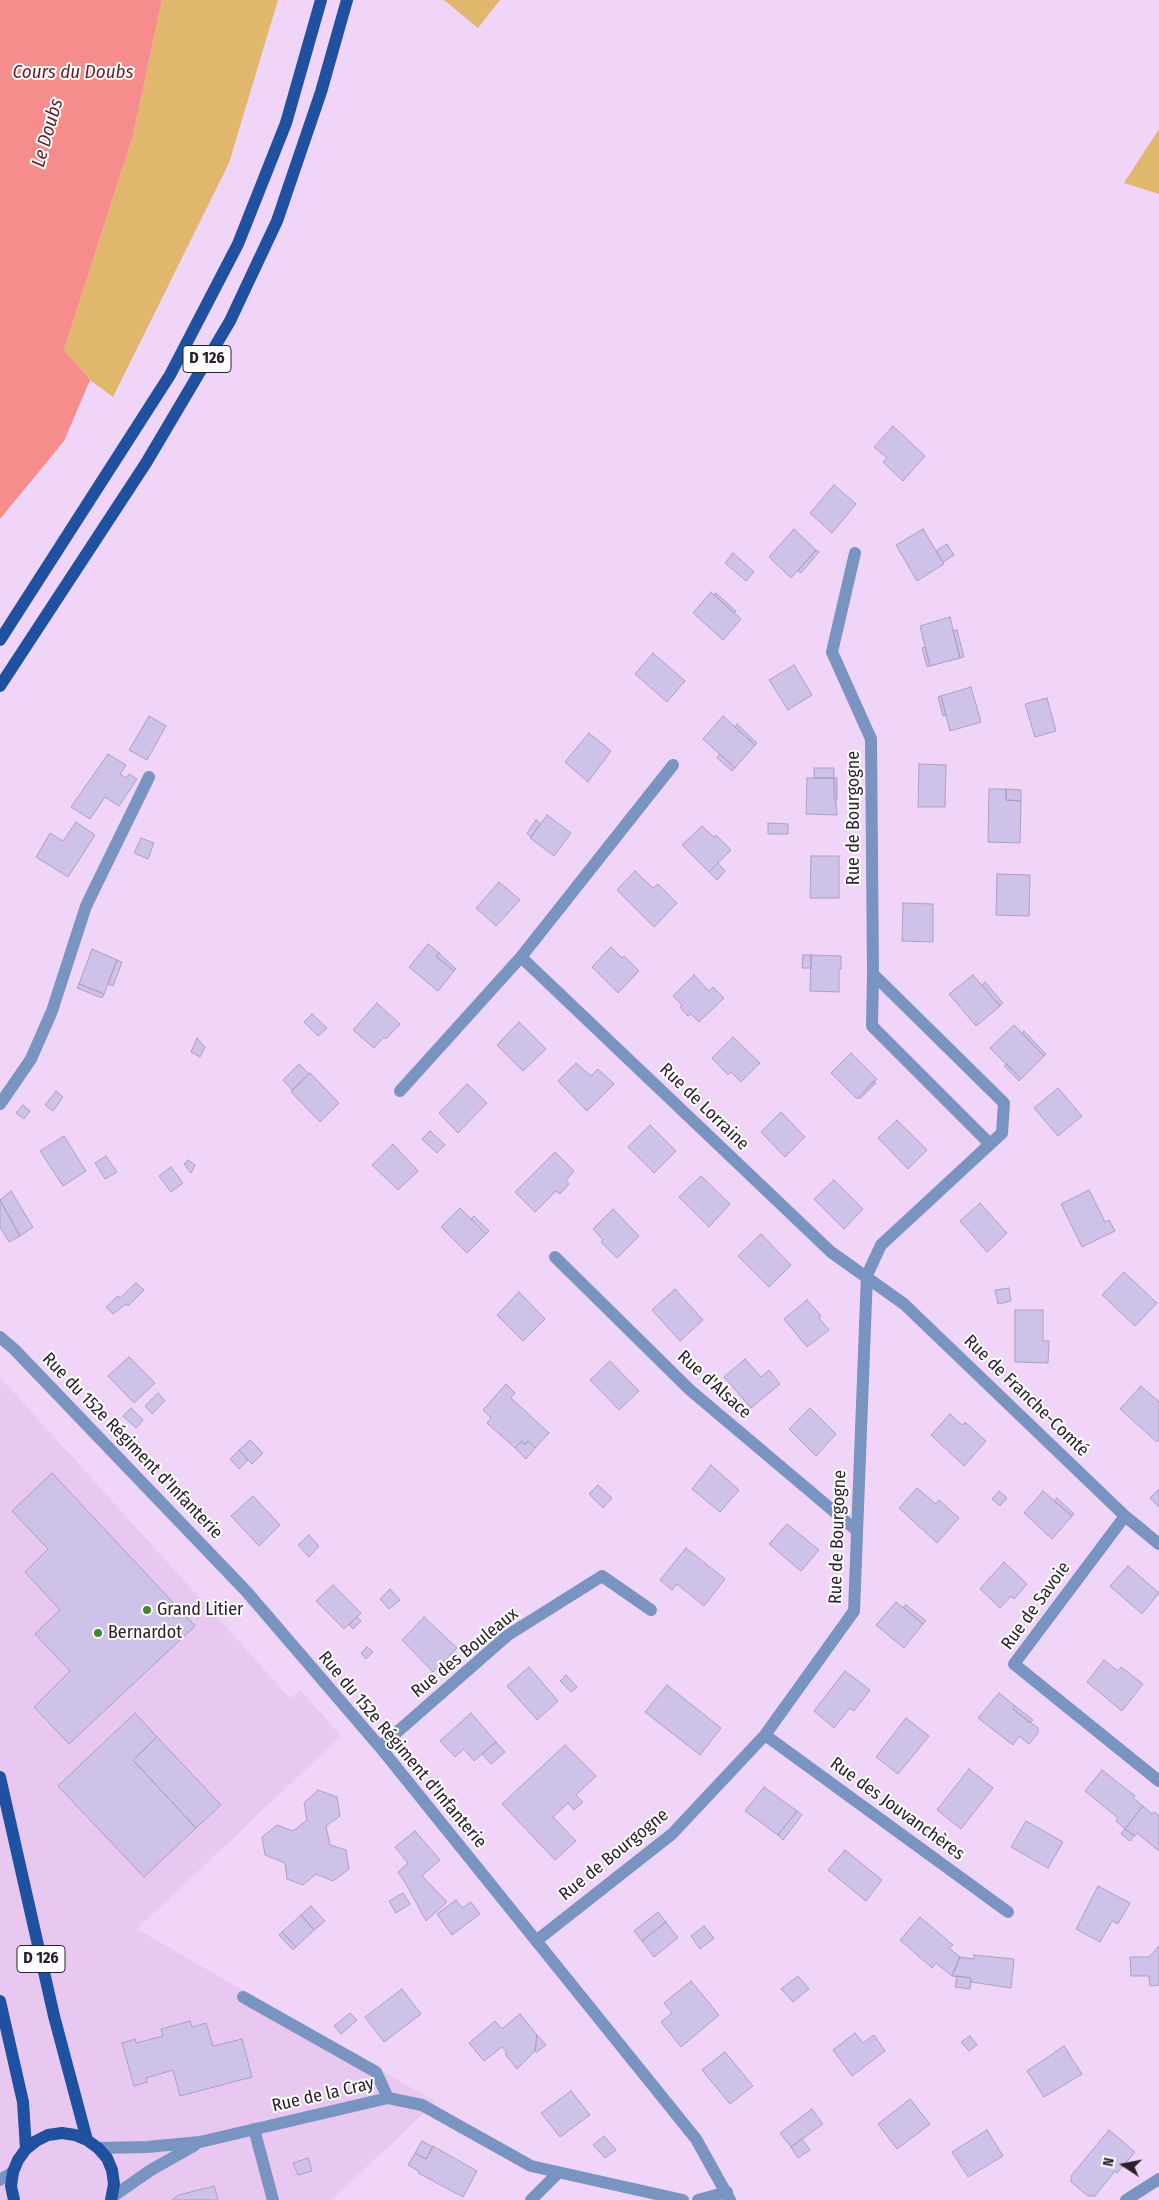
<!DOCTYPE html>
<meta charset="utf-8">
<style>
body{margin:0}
#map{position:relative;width:1159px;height:2200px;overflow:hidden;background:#f1d5f8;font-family:"Fira Sans Condensed",sans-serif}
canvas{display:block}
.north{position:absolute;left:1099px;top:2140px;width:50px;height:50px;-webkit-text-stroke:4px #fff;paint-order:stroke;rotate:281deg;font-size:14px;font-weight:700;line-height:20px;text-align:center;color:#2b202d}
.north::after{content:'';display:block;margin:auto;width:18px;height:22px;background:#2b202d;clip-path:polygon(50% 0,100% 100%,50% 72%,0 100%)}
</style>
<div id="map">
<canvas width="1159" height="2200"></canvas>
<div class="north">N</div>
</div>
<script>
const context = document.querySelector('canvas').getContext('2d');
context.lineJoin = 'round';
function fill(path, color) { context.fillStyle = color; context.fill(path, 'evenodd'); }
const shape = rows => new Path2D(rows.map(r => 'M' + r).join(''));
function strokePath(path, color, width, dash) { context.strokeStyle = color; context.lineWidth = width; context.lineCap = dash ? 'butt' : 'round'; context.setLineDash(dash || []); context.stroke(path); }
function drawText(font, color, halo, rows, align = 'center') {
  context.font = font + ' "Fira Sans Condensed",sans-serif'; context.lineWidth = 4; context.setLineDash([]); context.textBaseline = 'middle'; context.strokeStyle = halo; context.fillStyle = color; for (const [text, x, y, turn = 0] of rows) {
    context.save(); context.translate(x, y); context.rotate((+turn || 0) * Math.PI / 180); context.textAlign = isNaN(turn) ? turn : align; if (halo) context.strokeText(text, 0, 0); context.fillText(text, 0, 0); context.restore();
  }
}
fill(shape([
 [0,1377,290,1698,301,1690,341,1736,137,1929,436,2102,331,2200,0,2200]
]), '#e8c8f0');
fill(shape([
 [162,0,278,0,229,163,113,397,90,380,64,350,133,135],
 [444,0,500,0,478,28],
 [1159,129,1159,194,1124,183]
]), '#e1b66d');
fill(shape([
 [0,0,162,0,133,135,64,350,90,380,64,441,0,519]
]), '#f78c8d');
const building = shape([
 [893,426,925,456,903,481,883,462,887,458,874,447,893,426],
 [834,485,856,504,832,533,810,513,834,485],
 [794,529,816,550,791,578,769,557,794,529],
 [923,529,944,564,917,581,896,545,923,529],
 [947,544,954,555,943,562,936,551,947,544],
 [816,550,819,552,801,573,798,571,816,550],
 [733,553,754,572,746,581,725,563,733,553],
 [711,592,741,619,723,640,693,613,711,592],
 [716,593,736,611,734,613,714,595,716,593],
 [950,617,960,658,930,666,920,626,950,617],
 [957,630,964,657,960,658,953,631,957,630],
 [925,647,930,666,927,667,922,648,925,647],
 [653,653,685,681,667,702,635,674,653,653],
 [794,665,812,695,788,710,769,680,794,665],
 [971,687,981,722,950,731,941,696,971,687],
 [941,696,946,715,943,716,938,697,941,696],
 [1047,698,1056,731,1035,737,1025,704,1047,698],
 [149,716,166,726,147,760,129,750,149,716],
 [723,716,755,745,735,768,703,739,723,716],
 [737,724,757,743,755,745,735,727,737,724],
 [589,733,611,751,588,782,565,762,589,733],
 [108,754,126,765,120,774,126,778,129,774,137,779,119,806,105,797,90,819,71,807,108,754],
 [720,754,735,768,732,771,717,758,720,754],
 [919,764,946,765,945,807,918,807,919,764],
 [814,768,834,768,834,778,814,778,814,768],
 [807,778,834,778,837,815,806,814,807,778],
 [834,778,837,778,837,800,834,800,834,778],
 [989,789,1006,789,1006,800,1021,801,1020,843,988,842,989,789],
 [1006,789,1021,790,1021,801,1006,800,1006,789],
 [547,815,571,833,554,856,530,838,547,815],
 [536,820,541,824,531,837,527,833,536,820],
 [76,822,95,835,68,877,36,857,50,833,63,841,76,822],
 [768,823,788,824,788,834,768,834,768,823],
 [702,826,714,837,716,835,731,850,709,872,682,845,702,826],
 [141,838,154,843,148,859,134,853,141,838],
 [811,856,839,856,839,898,810,898,811,856],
 [718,863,725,871,717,880,709,872,718,863],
 [635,871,653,888,658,884,677,903,654,927,617,890,635,871],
 [997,874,1030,875,1029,916,996,915,997,874],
 [499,882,520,900,496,926,476,908,499,882],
 [903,903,933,904,933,942,902,941,903,903],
 [428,944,439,953,436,956,454,971,438,991,409,967,428,944],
 [611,947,622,958,624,956,639,971,618,993,592,967,611,947],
 [92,949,117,960,104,994,79,984,92,949],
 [439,953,456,969,454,971,436,956,439,953],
 [803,955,811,955,811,968,802,968,803,955],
 [811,955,841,956,841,969,839,969,839,992,810,991,811,955],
 [117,960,122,962,113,986,108,984,117,960],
 [694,975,709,991,713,987,724,998,699,1022,691,1014,688,1016,680,1007,682,1005,673,996,694,975],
 [973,975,1000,1006,976,1026,949,994,973,975],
 [985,982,1003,1003,1000,1006,982,985,985,982],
 [79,984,104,994,102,998,77,988,79,984],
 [377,1003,400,1024,386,1039,384,1037,374,1048,353,1030,377,1003],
 [312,1014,327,1028,318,1036,304,1022,312,1014],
 [519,1022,546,1049,523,1071,497,1045,519,1022],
 [1014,1025,1044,1056,1021,1079,990,1048,1014,1025],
 [1024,1031,1046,1054,1044,1056,1022,1033,1024,1031],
 [733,1037,760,1063,741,1082,731,1072,728,1075,712,1058,733,1037],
 [197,1038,205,1047,200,1057,191,1052,197,1038],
 [851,1053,877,1079,857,1099,831,1073,851,1053],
 [576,1063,591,1076,598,1069,614,1084,587,1111,558,1081,576,1063],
 [299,1064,309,1074,292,1090,283,1080,299,1064],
 [1007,1064,1021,1079,1019,1081,1004,1066,1007,1064],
 [310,1073,339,1103,320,1122,291,1092,310,1073],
 [874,1081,876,1083,860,1099,859,1097,874,1081],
 [467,1084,487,1103,458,1133,439,1113,467,1084],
 [1058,1088,1082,1116,1058,1136,1034,1108,1058,1088],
 [56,1091,63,1097,53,1111,45,1105,56,1091],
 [23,1105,30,1111,24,1119,16,1113,23,1105],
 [781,1112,805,1137,785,1157,761,1132,781,1112],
 [897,1120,927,1150,908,1169,878,1138,897,1120],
 [650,1125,676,1151,654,1173,628,1147,650,1125],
 [430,1131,445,1145,437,1153,422,1139,430,1131],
 [64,1136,86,1171,63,1186,40,1151,64,1136],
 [393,1144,418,1171,398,1190,372,1165,393,1144],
 [555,1152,574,1171,566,1181,569,1184,560,1194,556,1191,535,1212,515,1192,555,1152],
 [106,1156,117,1172,105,1179,95,1163,106,1156],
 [188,1160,195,1165,191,1173,184,1164,188,1160],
 [171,1167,183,1183,171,1192,159,1176,171,1167],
 [701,1176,730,1204,709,1227,679,1197,701,1176],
 [834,1180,863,1209,844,1229,814,1199,834,1180],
 [1089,1190,1105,1222,1109,1220,1115,1231,1082,1247,1061,1204,1089,1190],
 [11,1191,33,1227,20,1236,0,1200,11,1191],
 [0,1200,20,1236,9,1242,0,1227,0,1200],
 [980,1203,1007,1233,987,1252,960,1221,980,1203],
 [460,1208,486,1234,467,1253,441,1227,460,1208],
 [613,1209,639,1236,617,1258,601,1242,603,1240,593,1229,613,1209],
 [474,1216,489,1231,486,1234,471,1219,474,1216],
 [761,1234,791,1265,769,1287,738,1256,761,1234],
 [1124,1272,1157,1303,1135,1326,1102,1295,1124,1272],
 [136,1283,144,1290,128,1306,126,1304,113,1314,106,1307,118,1296,120,1298,136,1283],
 [1009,1288,1011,1301,998,1304,995,1290,1009,1288],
 [675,1289,703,1320,680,1341,652,1310,675,1289],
 [519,1292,545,1319,523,1341,497,1315,519,1292],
 [807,1300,821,1316,819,1318,829,1330,807,1347,784,1319,807,1300],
 [1015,1310,1043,1310,1043,1341,1049,1341,1048,1363,1015,1362,1015,1310],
 [129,1357,155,1383,134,1403,108,1376,129,1357],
 [745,1359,761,1377,769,1370,780,1384,751,1408,724,1377,745,1359],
 [610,1361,639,1391,619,1410,590,1380,610,1361],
 [506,1384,515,1393,511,1398,549,1433,535,1448,528,1441,525,1445,522,1441,515,1448,487,1423,491,1418,483,1410,506,1384],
 [1141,1386,1159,1402,1159,1440,1157,1442,1120,1409,1141,1386],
 [158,1393,165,1401,152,1414,145,1406,158,1393],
 [131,1408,143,1420,136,1428,123,1416,131,1408],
 [810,1408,836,1434,816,1456,789,1429,810,1408],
 [950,1414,962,1425,965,1422,986,1441,964,1466,931,1435,950,1414],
 [250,1440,263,1453,252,1464,239,1450,250,1440],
 [522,1441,525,1445,528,1441,535,1448,526,1459,515,1448,522,1441],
 [239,1450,248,1460,239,1469,230,1459,239,1450],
 [711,1465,739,1490,720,1512,692,1489,711,1465],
 [52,1473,195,1626,69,1744,34,1707,70,1671,35,1634,60,1610,25,1572,48,1549,12,1511,52,1473],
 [598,1485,612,1498,603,1508,589,1494,598,1485],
 [917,1488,936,1504,939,1500,959,1518,937,1543,899,1508,917,1488],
 [1159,1489,1159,1507,1150,1498,1159,1489],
 [999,1491,1007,1498,1000,1506,992,1499,999,1491],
 [1043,1491,1072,1516,1052,1539,1024,1513,1043,1491],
 [253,1496,280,1525,259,1546,231,1516,253,1496],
 [1057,1498,1074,1514,1072,1516,1054,1501,1057,1498],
 [787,1524,819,1550,801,1571,769,1544,787,1524],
 [309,1535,319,1546,309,1557,298,1545,309,1535],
 [686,1548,725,1579,704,1606,677,1584,672,1590,660,1580,686,1548],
 [1004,1562,1027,1584,1014,1599,1011,1596,1000,1608,980,1589,1004,1562],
 [1128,1566,1159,1593,1142,1614,1110,1586,1128,1566],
 [333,1585,361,1613,344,1629,316,1601,333,1585],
 [390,1589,400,1600,389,1609,380,1599,390,1589],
 [896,1602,923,1624,904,1648,876,1625,896,1602],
 [906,1605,926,1621,923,1624,903,1607,906,1605],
 [357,1617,361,1621,353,1629,349,1625,357,1617],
 [424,1617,457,1648,433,1672,402,1640,424,1617],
 [367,1647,373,1652,366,1659,361,1653,367,1647],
 [1104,1660,1118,1671,1121,1667,1143,1684,1122,1711,1087,1682,1104,1660],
 [529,1667,558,1701,537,1720,507,1686,529,1667],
 [845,1671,870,1690,854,1711,850,1708,834,1728,814,1711,845,1671],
 [566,1675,577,1687,571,1692,560,1681,566,1675],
 [667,1685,721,1728,700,1755,645,1712,667,1685],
 [999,1693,1015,1706,1013,1709,1038,1728,1038,1733,1029,1744,1019,1736,1013,1745,978,1718,999,1693],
 [1015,1706,1033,1720,1030,1723,1013,1709,1015,1706],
 [135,1713,157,1737,133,1760,196,1828,144,1877,58,1786,135,1713],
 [471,1713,496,1742,474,1761,464,1749,455,1757,440,1741,471,1713],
 [906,1718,929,1736,898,1774,876,1757,906,1718],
 [157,1737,221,1805,196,1828,133,1760,157,1737],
 [496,1742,505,1752,491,1764,482,1754,496,1742],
 [565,1745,596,1776,576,1795,583,1802,574,1810,568,1803,553,1817,576,1841,555,1860,502,1804,565,1745],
 [969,1769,993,1788,961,1829,937,1810,969,1769],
 [1102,1770,1135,1796,1133,1798,1143,1806,1125,1829,1116,1821,1118,1818,1085,1791,1102,1770],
 [764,1787,797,1811,778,1835,745,1811,764,1787],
 [318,1790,337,1797,340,1816,326,1826,330,1845,346,1850,349,1869,333,1881,316,1874,303,1885,287,1879,285,1863,265,1855,262,1837,277,1825,293,1831,307,1820,304,1803,318,1790],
 [1143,1806,1152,1814,1154,1812,1159,1816,1159,1851,1137,1833,1135,1836,1125,1829,1143,1806],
 [797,1811,802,1815,783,1840,778,1835,797,1811],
 [1026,1821,1063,1842,1048,1868,1011,1847,1026,1821],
 [1125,1829,1134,1836,1130,1841,1121,1834,1125,1829],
 [415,1831,440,1860,422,1876,447,1902,426,1921,406,1884,398,1872,408,1863,395,1847,415,1831],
 [845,1850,882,1880,866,1901,828,1870,845,1850],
 [1098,1886,1130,1903,1118,1924,1112,1921,1100,1942,1076,1929,1098,1886],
 [403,1893,410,1904,396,1913,389,1901,403,1893],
 [456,1900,462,1908,471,1902,480,1914,452,1935,437,1914,456,1900],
 [311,1906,325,1921,314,1930,301,1915,311,1906],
 [658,1912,666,1922,642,1941,634,1931,658,1912],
 [301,1915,314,1930,296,1947,282,1932,301,1915],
 [920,1917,953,1945,949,1948,960,1957,952,1976,936,1963,932,1968,900,1940,920,1917],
 [666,1922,678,1938,654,1957,642,1941,666,1922],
 [704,1926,714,1938,700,1949,691,1936,704,1926],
 [282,1932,296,1947,293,1950,279,1935,282,1932],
 [1159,1946,1159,1985,1150,1986,1149,1976,1131,1976,1130,1957,1149,1957,1159,1946],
 [974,1955,1014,1959,1011,1988,971,1982,971,1978,952,1976,960,1957,974,1959,974,1955],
 [798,1976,809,1989,793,2002,781,1989,798,1976],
 [957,1976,971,1978,970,1989,955,1987,957,1976],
 [691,1981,719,2015,681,2047,661,2022,672,2013,664,2003,691,1981],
 [402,1989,421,2014,384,2042,365,2017,402,1989],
 [350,2013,357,2020,341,2034,334,2026,350,2013],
 [520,2014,537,2035,535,2051,517,2069,505,2054,507,2053,502,2047,484,2061,469,2043,495,2021,502,2029,520,2014],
 [190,2021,192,2027,206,2023,213,2046,242,2039,252,2077,180,2096,173,2070,146,2078,147,2082,134,2086,122,2043,135,2039,136,2043,163,2036,161,2029,190,2021],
 [855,2033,863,2043,874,2035,885,2051,852,2076,833,2050,855,2033],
 [537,2035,546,2045,537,2052,535,2051,537,2035],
 [970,2036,977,2045,969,2051,961,2042,970,2036],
 [1064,2046,1082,2074,1044,2097,1027,2071,1064,2046],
 [725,2052,753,2086,730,2104,702,2070,725,2052],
 [571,2091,590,2115,560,2137,541,2113,571,2091],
 [910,2099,930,2124,897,2149,878,2124,910,2099],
 [812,2109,823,2124,791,2147,780,2133,812,2109],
 [987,2130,1003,2156,968,2177,952,2152,987,2130],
 [1109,2130,1135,2152,1117,2173,1115,2171,1095,2196,1088,2196,1071,2182,1071,2176,1109,2130],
 [604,2136,616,2150,605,2158,593,2145,604,2136],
 [802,2139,810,2150,798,2158,791,2147,802,2139],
 [422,2141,433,2147,426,2159,415,2153,422,2141],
 [433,2146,477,2171,463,2197,418,2173,419,2171,408,2165,415,2153,426,2159,433,2146],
 [308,2158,312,2171,298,2175,293,2163,308,2158],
 [214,2186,218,2200,172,2200,179,2195,214,2186]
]);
fill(building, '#cec2e8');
strokePath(building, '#aa9fc4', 1);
strokePath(shape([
 [521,957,673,765],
 [873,974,872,1026,990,1144],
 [400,1091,521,957,831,1252,904,1304,1125,1516,1159,1544],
 [0,1104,31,1059,52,1011,86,906,149,777],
 [555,1257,690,1390,856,1530],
 [0,1337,14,1349,246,1591,380,1747,696,2139,730,2200],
 [1125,1516,1014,1664,1159,1781],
 [765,1735,1008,1912],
 [380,1747,508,1635,602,1576,651,1610],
 [536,1941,672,1834,765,1735,854,1611,867,1275,881,1245,1002,1133,1004,1103,873,974,871,739,832,652,855,553],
 [243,1997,376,2072,388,2098],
 [254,2129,273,2200],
 [98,2148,147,2147,200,2142,388,2098,422,2105,531,2166,683,2200],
 [0,2180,13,2172],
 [112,2197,151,2170,195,2145],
 [531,2200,558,2173],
 [698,2200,727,2192],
 [1126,2200,1159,2179]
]), '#7994c1', 12);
strokePath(shape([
 [0,640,170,375,238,244,286,123,321,0],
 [0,686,146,463,230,321,277,221,321,92,347,0],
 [0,1777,54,2016,87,2140],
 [0,2001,23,2102,26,2149],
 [14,2200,11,2186,13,2172,18,2160,26,2149,36,2141,48,2135,62,2133,75,2135,87,2140,98,2148,107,2158,112,2170,114,2184,111,2200]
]), '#1f51a0', 12);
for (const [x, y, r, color] of [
 [147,1610,5,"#40872d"],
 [98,1633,5,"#40872d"]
]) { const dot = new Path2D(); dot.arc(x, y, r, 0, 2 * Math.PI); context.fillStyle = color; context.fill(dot); strokePath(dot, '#fff', 2); }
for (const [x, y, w] of [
 [207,359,48],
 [41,1959,48]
]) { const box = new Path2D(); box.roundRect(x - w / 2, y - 13.5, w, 27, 4); context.fillStyle = '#fff'; context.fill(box); strokePath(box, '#2b202d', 1); }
drawText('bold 16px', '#2b202d', null, [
 ["D 126",207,359],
 ["D 126",41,1959]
]);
drawText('18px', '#2b202d', '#fff', [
 ["Rue de Bourgogne",854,818,-90],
 ["Rue de Lorraine",704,1107,44],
 ["Rue d'Alsace",714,1385,42],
 ["Rue de Franche-Comté",1026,1396,44],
 ["Rue du 152e Régiment d'Infanterie",132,1446,46],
 ["Rue de Bourgogne",838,1537,-88],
 ["Rue de Savoie",1036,1606,-54],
 ["Rue des Bouleaux",465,1653,-39],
 ["Rue du 152e Régiment d'Infanterie",402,1750,50],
 ["Rue des Jouvanchères",897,1809,36],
 ["Rue de Bourgogne",614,1855,-39],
 ["Rue de la Cray",323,2095,-13]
]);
drawText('18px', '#2b202d', '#fff', [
 ["Grand Litier",157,1610],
 ["Bernardot",108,1633]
], 'left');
drawText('italic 19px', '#6c1922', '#fff', [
 ["Cours du Doubs",73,73],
 ["Le Doubs",48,133,-74]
]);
</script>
